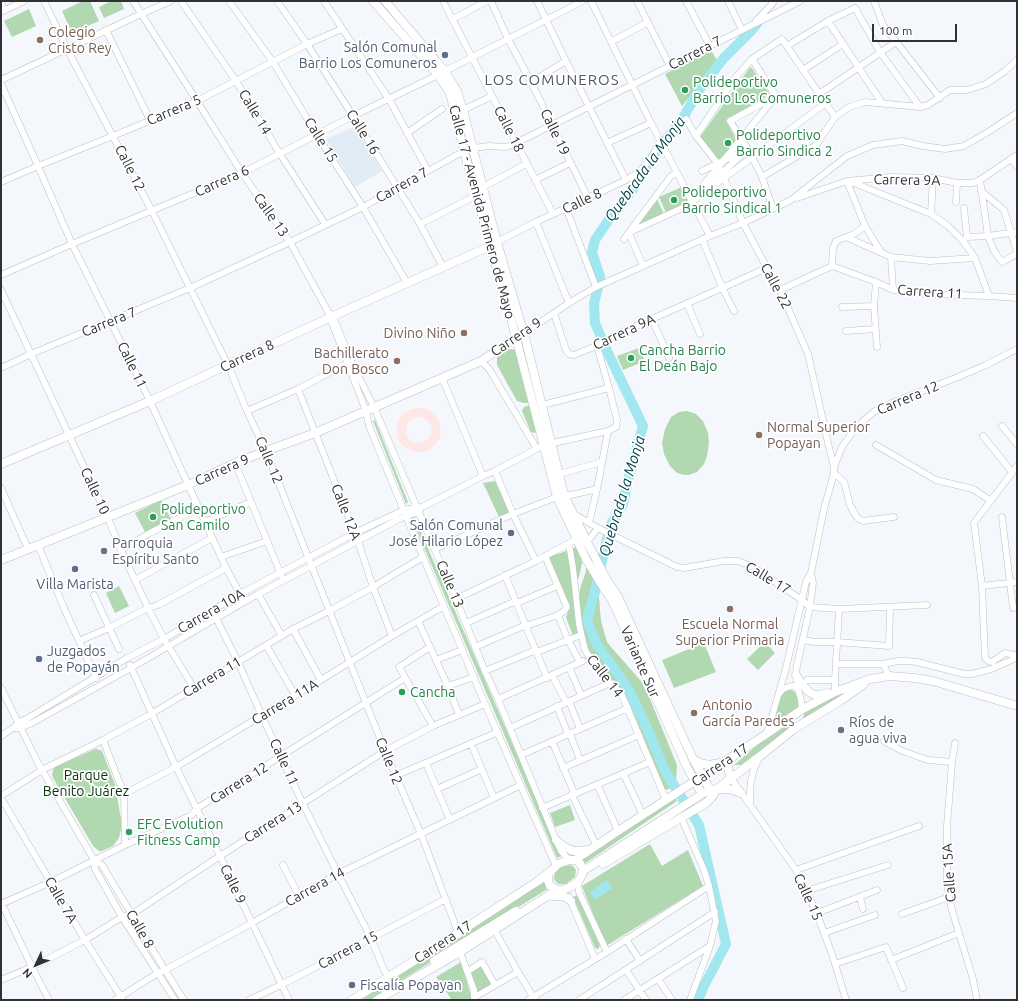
<!DOCTYPE html>
<meta charset="utf-8">
<style>
body{margin:0}
#map{position:relative;width:1018px;height:1001px;overflow:hidden;background:#f4f8fd;font-family:Ubuntu,sans-serif}
canvas{display:block}
.frame{position:absolute;inset:0;border:2px solid #303133;pointer-events:none}
.north{position:absolute;left:16px;top:945px;width:40px;height:40px;-webkit-text-stroke:3px #fff;paint-order:stroke;rotate:226deg;font-size:11px;font-weight:700;line-height:16px;text-align:center;color:#303133}
.north::after{content:'';display:block;margin:auto;width:14px;height:18px;background:#303133;clip-path:polygon(50% 0,100% 100%,50% 72%,0 100%)}
.scale{position:absolute;left:872px;top:24px;width:85px;height:18px;box-sizing:border-box;border:2px solid #303133;border-top:0;padding-left:5px;font-size:12px;line-height:14px;white-space:nowrap;color:#303133;-webkit-text-stroke:3px #fff;paint-order:stroke}
</style>
<div id="map">
<canvas width="1018" height="1001"></canvas>
<div class="frame"></div>
<div class="north">N</div>
<div class="scale">100 m</div>
</div>
<script>
const context = document.querySelector('canvas').getContext('2d');
context.lineJoin = 'round';
function fill(path, color) { context.fillStyle = color; context.fill(path, 'evenodd'); }
const shape = rows => new Path2D(rows.map(r => 'M' + r).join(''));
function strokePath(path, color, width, dash) { context.strokeStyle = color; context.lineWidth = width; context.lineCap = dash ? 'butt' : 'round'; context.setLineDash(dash || []); context.stroke(path); }
function drawText(font, color, halo, rows, align = 'center') {
  context.font = font + ' Ubuntu,sans-serif'; context.lineWidth = 3.5; context.setLineDash([]); context.textBaseline = 'middle'; context.strokeStyle = halo; context.fillStyle = color; for (const [text, x, y, turn = 0] of rows) {
    context.save(); context.translate(x, y); context.rotate((+turn || 0) * Math.PI / 180); context.textAlign = isNaN(turn) ? turn : align; if (halo) context.strokeText(text, 0, 0); context.fillText(text, 0, 0); context.restore();
  }
}
fill(shape([
 [419,408,426,409,433,413,438,418,440,425,441,432,439,439,435,445,429,450,422,452,415,452,408,449,402,445,398,439,397,431,397,424,400,417,405,412,412,409],
 [418,417,423,418,428,421,431,425,432,430,431,435,428,439,424,442,419,443,414,442,410,440,407,436,406,431,407,426,409,421,413,418]
]), '#fee8e6');
fill(shape([
 [354,127,382,171,355,187,326,139]
]), '#e1ebf5');
fill(shape([
 [83,1,90,1,99,21,72,33,62,11],
 [111,1,121,1,124,9,104,18,99,7],
 [29,9,36,26,12,37,4,21],
 [711,50,718,62,682,106,665,74],
 [750,67,752,68,770,94,726,121,741,148,716,161,700,137],
 [682,187,689,203,666,213,659,197],
 [657,199,664,214,638,225],
 [639,348,645,361,623,370,617,356],
 [509,349,516,350,529,401,528,403,523,403,517,401,497,365,497,356],
 [530,405,536,432,535,433,531,432,522,411,524,407],
 [687,411,696,414,703,421,708,433,709,443,707,456,704,464,697,472,689,475,684,475,677,473,670,466,664,454,662,443,665,429,671,417,679,412],
 [375,420,408,502,406,504,373,421],
 [495,481,510,513,499,517,483,483],
 [161,500,172,521,146,534,135,513],
 [414,516,561,856,557,858,411,517],
 [576,547,581,558,582,563,580,573,576,586,579,633,573,636,566,617,569,609,548,559,550,555,558,554],
 [586,566,600,590,599,597,601,621,607,642,611,647,641,681,650,699,677,765,676,783,672,788,665,790,631,707,624,693,594,659,589,650,581,624,579,597,580,589,586,571],
 [119,586,129,606,115,613,106,593],
 [765,642,775,653,758,670,747,659],
 [704,643,716,672,674,688,662,660],
 [787,690,792,690,796,693,798,699,799,707,783,717,770,729,779,699,783,692],
 [840,694,839,697,802,721,805,711],
 [794,720,796,723,741,765,734,765,762,741],
 [95,749,97,749,102,751,115,784,122,825,119,838,113,846,102,851,99,851,93,846,53,778,52,775,53,770,55,767],
 [675,798,677,801,584,864,582,860],
 [570,805,575,820,555,827,550,813],
 [650,844,662,866,688,850,703,886,606,946,582,886],
 [570,865,573,866,576,870,575,877,570,881,565,884,559,884,557,883,554,879,554,877,556,872,560,868,565,866],
 [544,881,549,888,370,1000,361,1000],
 [578,895,600,946,598,949,595,948,573,897],
 [461,962,472,999,471,1000,452,1000,436,977],
 [481,965,492,984,477,993,471,972]
]), '#b2d8b1');
fill(shape([
 [607,880,612,888,595,900,590,892]
]), '#a0e7ef');
strokePath(shape([
 [592,236,595,240]
]), '#a0e7ef', 1.5);
strokePath(shape([
 [698,1000,704,986,726,944,699,825,665,771,647,728,629,690,596,643,587,620,596,587,610,526,623,504,629,476,643,426,607,351,595,323,594,303,597,292,600,276,592,252,595,240,612,215,633,189,653,156,683,118,699,90,723,59,752,30,762,17]
]), '#a0e7ef', 10);
const minor = shape([
 [44,1,67,49,152,211,228,365,247,411,266,451,385,751,421,834,459,935],
 [133,1,197,101,242,173,290,242,327,310,366,411,369,426,423,557,485,704,556,866],
 [181,1,236,81,280,154,325,224],
 [229,1,273,62,317,135,363,207,407,283],
 [277,1,307,44,353,116,420,224,443,267],
 [324,1,389,99,428,171],
 [443,1,553,214],
 [491,1,508,39,531,82,588,198],
 [537,1,566,61,626,180],
 [591,1,651,123,710,236],
 [637,1,670,66],
 [686,1,710,46],
 [728,1,742,30],
 [874,1,883,25,940,98],
 [1,2,4,10],
 [1,12,24,1],
 [453,19,487,1],
 [756,21,773,3,772,1],
 [828,21,882,103],
 [106,30,150,120],
 [611,42,648,22],
 [787,46,828,21,855,8,880,52,920,107],
 [803,70,843,44],
 [445,71,583,1],
 [1,80,141,14,171,1],
 [531,82,566,61],
 [1,84,38,166,72,244,150,401,226,568,244,601],
 [819,94,896,42],
 [772,98,730,121,748,149,762,177,773,209],
 [463,110,492,96],
 [686,119,696,136,718,164,743,223,767,268,780,290,808,354,829,447,834,467],
 [407,133,442,109],
 [696,136,735,78,752,59,782,39,835,117],
 [607,143,651,123],
 [1011,159,1017,166],
 [702,171,748,149,686,206,826,103],
 [762,177,816,145,835,117,849,107,866,102,920,107,928,105,950,90,967,90,986,84,1005,71,1017,60],
 [535,180,570,163],
 [980,180,988,236,994,251,1002,262,1017,254],
 [847,181,865,226,881,252],
 [849,181,931,214,948,226,963,241,975,258,989,296],
 [1,182,38,166,113,136,197,101,307,44,342,29],
 [483,187,526,164],
 [701,188,776,96,752,59],
 [981,191,1004,210,1017,252],
 [797,198,847,181,890,177,933,178,957,183,973,183,980,180,1017,155],
 [956,202,957,183],
 [566,208,596,287],
 [964,208,967,237],
 [931,214,933,178],
 [536,222,569,303],
 [420,224,477,195],
 [632,231,689,205],
 [629,233,643,266],
 [846,237,891,257,930,261,975,258],
 [624,239,671,176,675,174,678,174],
 [702,239,722,287,734,311],
 [963,241,967,237,988,236,1017,232],
 [497,242,536,222,626,180,640,171,652,157,660,141],
 [891,257,893,290],
 [832,266,833,248,836,241,854,234,865,226],
 [1,275,72,244,242,173,353,116,438,75],
 [876,282,874,306,877,347],
 [1,290,69,435,108,518,121,550,148,608,164,639,194,688],
 [780,290,832,266,876,282,893,290,926,294,989,296,1017,298],
 [687,303,700,334],
 [842,307,874,306],
 [554,313,566,350,569,354,574,355,601,344,618,334,767,268],
 [331,314,334,319,351,361,374,407,458,604,485,671,498,699,556,840,561,851,569,860],
 [652,319,669,358],
 [846,331,875,329],
 [524,333,569,303,596,287,643,266,710,236,743,223,791,200,847,156,873,145,902,141,923,146,945,149,964,146,988,132,1017,113],
 [481,361,489,369,537,449],
 [1,368,31,354,190,288,290,242,363,207,464,151,473,148,489,146,506,147,516,143,800,1],
 [442,378,483,476],
 [298,389,358,541,373,587,392,636],
 [542,405,609,388],
 [247,411,298,389,350,362],
 [1002,426,1017,444],
 [983,436,1012,472],
 [876,445,936,480,973,489,991,501],
 [235,463,282,577],
 [495,471,513,514,536,561],
 [834,473,844,482,845,485,850,505,856,516,859,519,863,521,894,517],
 [559,474,602,462],
 [1,488,28,549],
 [564,495,571,495,597,489],
 [574,514,598,528,677,567,684,568,724,561,738,561,753,567,802,600,810,607,839,609,927,605],
 [1002,517,1013,608,1017,607],
 [205,522,251,502],
 [589,523,597,489,608,431],
 [587,542,598,528],
 [569,544,573,568,579,624,585,650,590,658,610,683,621,693,666,800],
 [38,545,64,608,96,678],
 [435,549,513,514,557,497],
 [121,550,148,534,199,508],
 [545,556,567,607,564,611,558,615,568,640,580,662],
 [221,557,267,541],
 [505,575,547,678],
 [135,580,212,538],
 [982,586,1017,582],
 [258,594,282,636],
 [94,595,119,649],
 [456,599,536,561,577,539],
 [517,603,557,586],
 [214,614,238,662,262,716,303,804,338,874,371,938,384,970,389,977],
 [418,621,448,686,459,715],
 [466,623,516,601],
 [526,626,558,615],
 [293,629,321,680],
 [803,640,814,642,837,642,889,646,890,607],
 [79,641,109,628,148,608,158,605,226,568],
 [266,645,295,695],
 [430,647,399,667,433,726],
 [475,647,526,625],
 [537,652,581,635],
 [1015,656,1011,654,1005,653,992,662,988,661,985,658,982,586,974,523,1017,466],
 [436,660,462,650],
 [836,664,883,664,889,676],
 [883,664,898,661,907,661,917,662,964,674,972,674,991,669,1014,659,1016,655],
 [130,665,176,767,220,856,289,1000],
 [569,667,581,695],
 [485,671,536,650],
 [552,675,566,702],
 [807,680,835,680],
 [448,686,474,677],
 [1,688,38,763,94,860,95,869,122,917,175,1000],
 [835,692,835,680,839,609],
 [779,694,783,689,788,687,793,686,798,689],
 [498,699,583,661],
 [569,701,580,729],
 [557,706,568,734],
 [802,709,801,700,798,689,796,675,797,665,810,607,813,583,811,573],
 [13,728,20,728,32,723,131,668,258,594,399,519,418,512,422,507,483,476,495,471,544,445,608,431,616,427,617,420,609,388,597,346],
 [510,728,610,683],
 [570,734,580,760],
 [766,734,769,727,786,668,806,582,811,573,824,509,834,473,834,467,842,447,854,430,864,420,875,411,894,402,958,377,986,365,1017,349],
 [1,736,13,728,18,723,28,718,127,658,164,639,240,594,355,533,404,510,419,507],
 [103,740,124,794,125,845],
 [552,741,573,790,572,795,596,845],
 [884,741,902,751,928,760,952,762],
 [471,743,494,798],
 [955,743,952,762,947,826,947,882,949,897,952,910,973,979,977,1000],
 [521,755,628,708],
 [426,763,450,820],
 [563,768,639,735],
 [623,773,643,815],
 [395,776,498,732],
 [731,778,796,870,817,913,824,933,832,954,846,1000],
 [597,784,618,831],
 [437,789,482,769],
 [124,794,176,767,321,680,392,636,444,606],
 [1,796,42,770,103,740,151,714,293,629,329,611,373,587,423,557],
 [1,798,85,940,123,1000],
 [750,805,750,793,751,781,754,769,759,758],
 [542,808,650,762],
 [681,817,704,870,709,886,716,921,710,946,690,1000],
 [94,860,102,865,165,970,184,1000],
 [283,865,299,896],
 [796,870,919,826],
 [578,882,579,892,607,952],
 [806,891,888,865],
 [569,897,595,959],
 [860,897,863,909],
 [1,902,32,967,49,1000],
 [1,904,51,882,125,845,192,815,196,809,281,756,405,678],
 [817,913,877,890],
 [902,914,949,897],
 [495,931,518,972,535,1000],
 [824,933,875,915],
 [626,939,640,961],
 [460,952,474,990,474,1000],
 [891,960,959,933],
 [835,964,886,947,903,988],
 [626,970,646,1000],
 [468,971,482,962,495,985],
 [658,979,672,1000],
 [1,980,32,967,85,940,122,917,132,914,220,856,385,751,433,726,485,704],
 [475,997,518,972],
 [115,1000,158,973,165,970,252,923,338,874,521,785],
 [249,1000,281,985,446,899],
 [528,1000,607,952,709,886],
 [579,1000,715,912],
 [624,1000,710,946]
]);
const major = shape([
 [373,1,438,75,450,93,464,151,513,326,557,497,586,559,603,587,612,600,687,767,702,794],
 [385,1,436,61,445,71,457,91,463,110,497,242,526,341,564,495,587,542,608,582,617,595,693,759,710,790],
 [1,464,150,401,333,316,495,244],
 [1,560,188,485,235,463,266,451,315,433,442,378,481,361,519,336],
 [796,675,800,682,809,692,815,695,820,695,828,693],
 [693,759,700,763,709,765,720,763],
 [731,778,729,773,728,766,730,760,732,758],
 [556,840,563,846,573,851,588,850],
 [569,860,575,860,579,862,583,868,582,875,578,882,570,887,562,890,557,890,554,888,550,886,548,881,548,876,550,872,558,864,569,860],
 [575,860,618,831,672,796,765,735,801,710,835,692,870,679,889,676,915,678,933,681,1017,706],
 [603,864,706,803,712,797,717,789,730,789,741,793],
 [583,871,702,794,710,790,717,789,759,757,794,729,840,701,863,685],
 [552,896,564,896,571,901],
 [434,961,516,911],
 [352,1000,458,933,538,881,552,870],
 [377,1000,460,952,549,895,561,890]
]);
strokePath(minor, '#babfc3', 7);
strokePath(major, '#babfc3', 9);
strokePath(minor, '#fff', 6);
strokePath(major, '#fff', 8);
for (const [x, y, r, color] of [
 [40,40,4,"#8d6e63"],
 [445,55,4,"#5c6f8a"],
 [685,90,4,"#2e9e5b"],
 [728,143,4,"#2e9e5b"],
 [674,200,4,"#2e9e5b"],
 [464,333,4,"#8d6e63"],
 [631,358,4,"#2e9e5b"],
 [397,361,4,"#8d6e63"],
 [759,435,4,"#8d6e63"],
 [153,517,4,"#2e9e5b"],
 [511,533,4,"#5c6f8a"],
 [104,551,4,"#6b7280"],
 [75,569,4,"#5c6f8a"],
 [730,609,4,"#8d6e63"],
 [39,659,4,"#5c6f8a"],
 [402,692,4,"#2e9e5b"],
 [694,713,4,"#8d6e63"],
 [841,730,4,"#6b7280"],
 [129,832,4,"#2e9e5b"],
 [352,985,4,"#5c6f8a"]
]) { const dot = new Path2D(); dot.arc(x, y, r, 0, 2 * Math.PI); context.fillStyle = color; context.fill(dot); strokePath(dot, '#fff', 1.5); }
drawText('14px', '#785e54', '#fff', [
 ["Colegio",48,32],
 ["Cristo Rey",48,48],
 ["Divino Niño",456,333,"right"],
 ["Bachillerato",389,353,"right"],
 ["Don Bosco",389,369,"right"],
 ["Normal Superior",767,427],
 ["Popayan",767,443],
 ["Escuela Normal",730,624,"center"],
 ["Superior Primaria",730,640,"center"],
 ["Antonio",702,705],
 ["García Paredes",702,721]
], 'left');
drawText('14px', '#4e5e75', '#fff', [
 ["Salón Comunal",437,47],
 ["Barrio Los Comuneros",437,63],
 ["Salón Comunal",503,525],
 ["José Hilario López",503,541],
 ["Villa Marista",75,584,"center"],
 ["Juzgados",47,651,"left"],
 ["de Popayán",47,667,"left"],
 ["Fiscalía Popayan",360,985,"left"]
], 'right');
drawText('14px', '#303133', '#fff', [
 ["Carrera 7",695,53,-27],
 ["Carrera 5",174,110,-23],
 ["Calle 14",255,112,59],
 ["Calle 18",509,129,63],
 ["Calle 16",363,132,58],
 ["Calle 19",555,132,64],
 ["Calle 15",321,140,58],
 ["Calle 12",130,168,63],
 ["Carrera 9A",907,180,1],
 ["Carrera 6",222,181,-24],
 ["Carrera 7",402,185,-29],
 ["Calle 8",582,201,-25],
 ["Calle 17 - Avenida Primero de Mayo",482,212,75],
 ["Calle 13",271,215,55],
 ["Calle 22",776,286,62],
 ["Carrera 11",930,292,4],
 ["Carrera 7",109,322,-22],
 ["Carrera 9A",624,332,-25],
 ["Carrera 9",516,337,-34],
 ["Carrera 8",247,356,-25],
 ["Calle 11",132,365,64],
 ["Carrera 12",908,398,-23],
 ["Calle 12",269,460,67],
 ["Carrera 9",222,470,-24],
 ["Calle 10",95,491,65],
 ["Calle 12A",346,512,69],
 ["Calle 17",768,578,31],
 ["Calle 13",450,584,67],
 ["Carrera 10A",211,611,-30],
 ["Variante Sur",640,662,66],
 ["Calle 14",605,676,52],
 ["Carrera 11",212,677,-31],
 ["Carrera 11A",285,702,-31],
 ["Calle 12",389,761,68],
 ["Calle 11",284,762,65],
 ["Carrera 17",720,765,-34],
 ["Carrera 12",239,783,-32],
 ["Carrera 13",273,822,-32],
 ["Calle 15A",949,873,-94],
 ["Calle 9",233,884,64],
 ["Carrera 14",315,887,-29],
 ["Calle 15",808,897,65],
 ["Calle 7A",61,900,60],
 ["Calle 8",140,929,60],
 ["Carrera 17",443,942,-33],
 ["Carrera 15",348,950,-28]
]);
drawText('14px', '#27864d', '#fff', [
 ["Polideportivo",693,82],
 ["Barrio Los Comuneros",693,98],
 ["Polideportivo",736,135],
 ["Barrio Sindica 2",736,151],
 ["Polideportivo",682,192],
 ["Barrio Sindical 1",682,208],
 ["Cancha Barrio",639,350],
 ["El Deán Bajo",639,366],
 ["Polideportivo",161,509],
 ["San Camilo",161,525],
 ["Cancha",410,692],
 ["EFC Evolution",137,824],
 ["Fitness Camp",137,840]
], 'left');
drawText('14px', '#5b616d', '#fff', [
 ["Parroquia",112,543],
 ["Espíritu Santo",112,559],
 ["Ríos de",849,722],
 ["agua viva",849,738]
], 'left');
drawText('14px', '#08340c', '#fff', [
 ["Parque",86,775],
 ["Benito Juárez",86,791]
]);
context.letterSpacing = '1px';
drawText('15px', '#54585b', '#fff', [
 ["LOS COMUNEROS",552,80]
]);
context.letterSpacing = '0px';
drawText('italic 15px', '#004349', '#fff', [
 ["Quebrada la Monja",645,169,-54],
 ["Quebrada la Monja",622,496,-73]
]);
</script>
